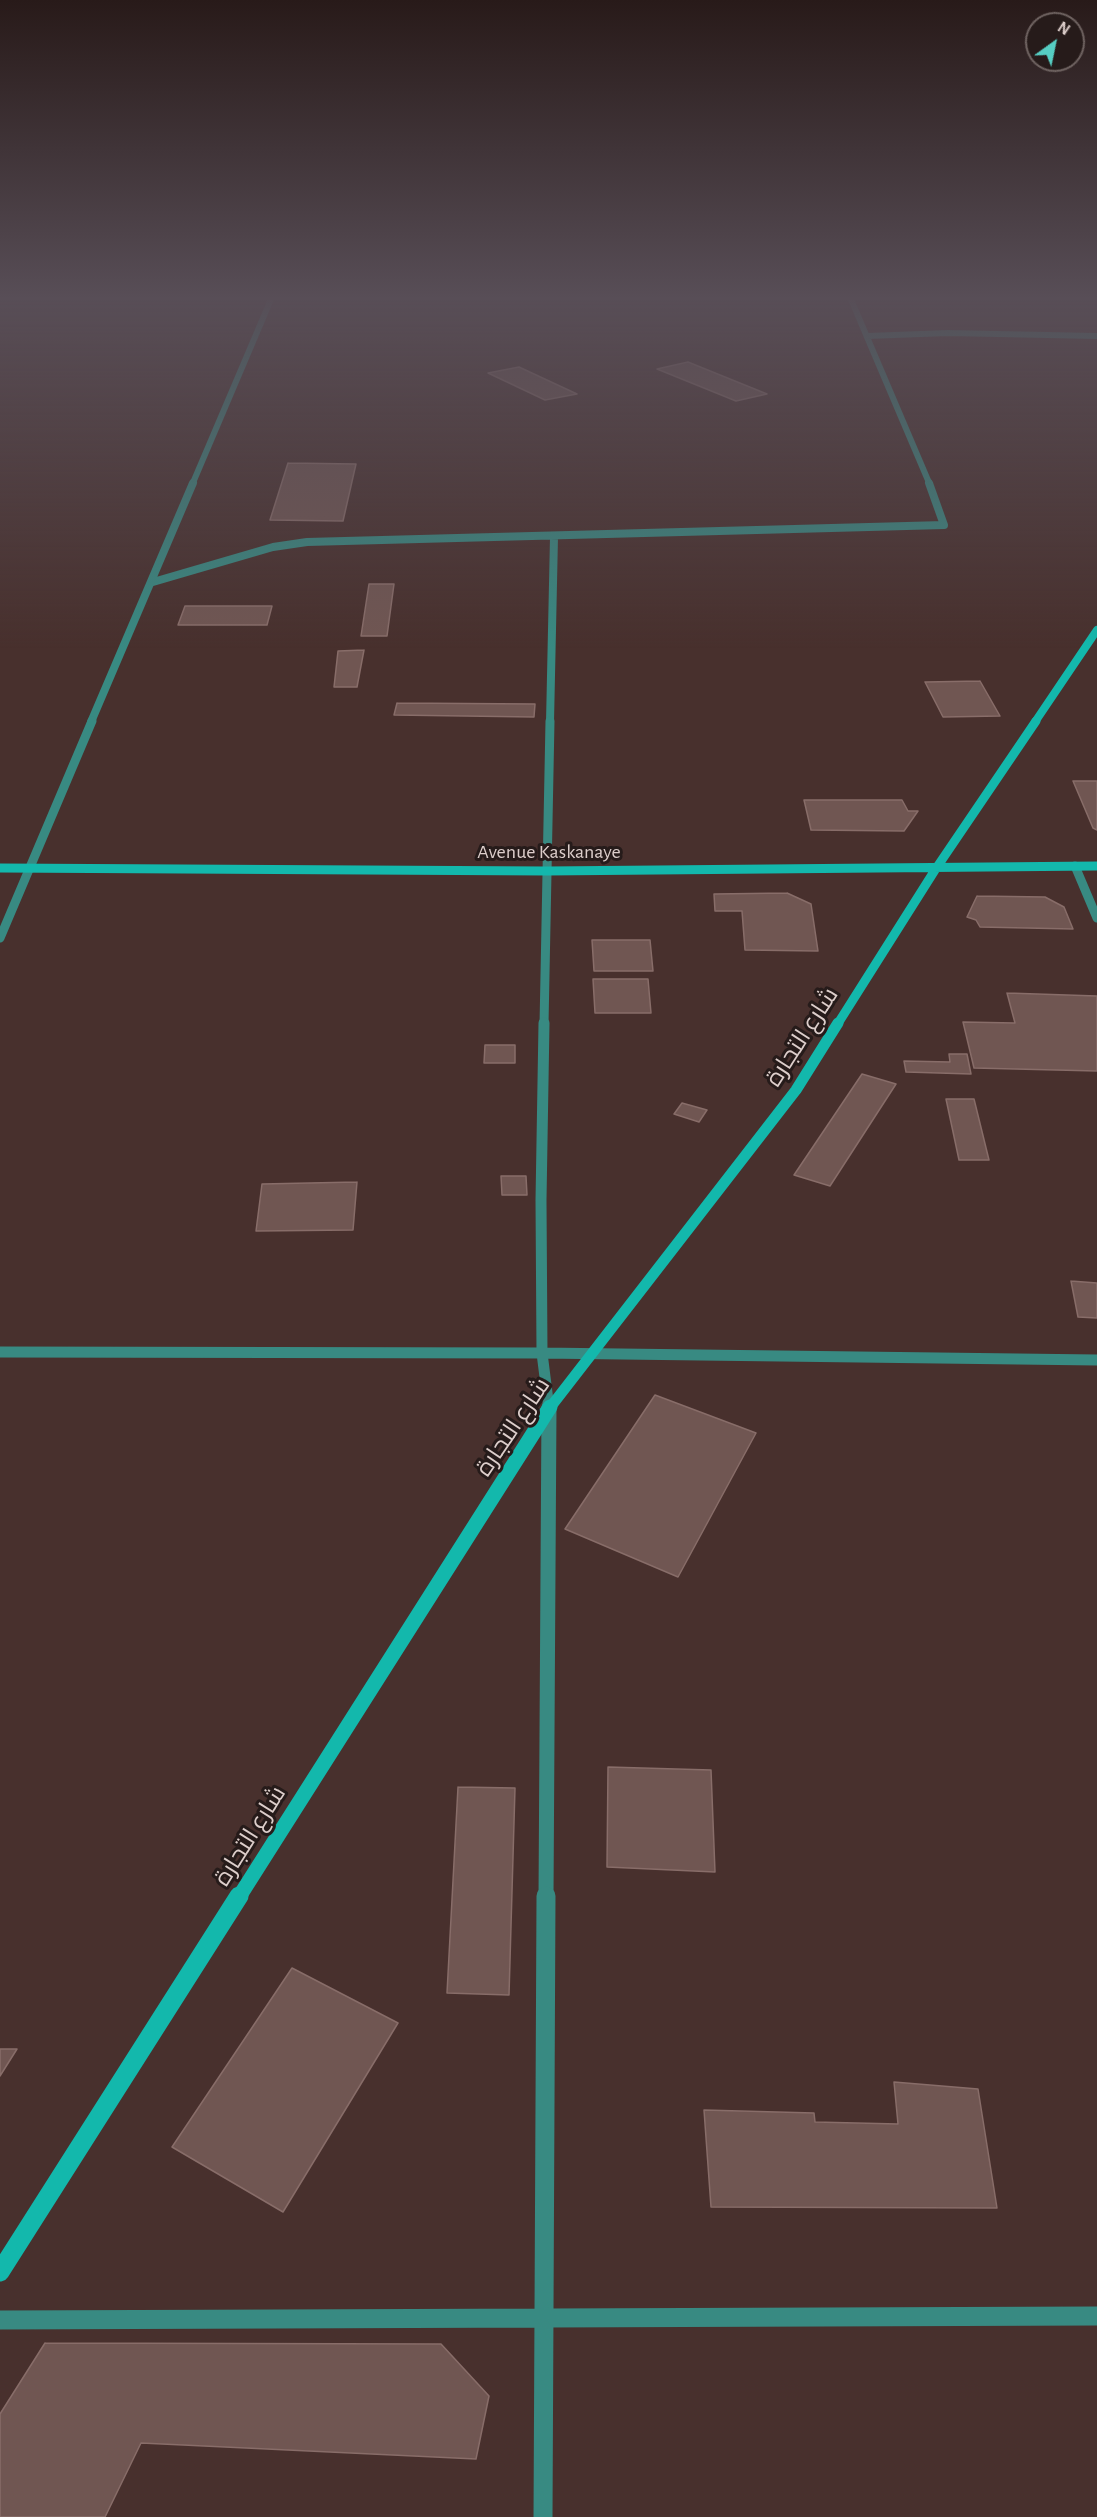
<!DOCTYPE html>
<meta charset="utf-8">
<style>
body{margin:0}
#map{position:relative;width:1097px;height:2517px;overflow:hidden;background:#48302d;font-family:"Alegreya Sans",sans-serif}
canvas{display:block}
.north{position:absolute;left:1025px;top:12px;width:60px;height:60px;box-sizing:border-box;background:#261b1a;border:2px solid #6f6361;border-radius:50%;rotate:33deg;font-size:16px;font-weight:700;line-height:24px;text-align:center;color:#ddcecb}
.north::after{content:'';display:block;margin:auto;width:21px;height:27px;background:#56cec3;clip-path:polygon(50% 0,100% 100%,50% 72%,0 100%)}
</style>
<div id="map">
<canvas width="1097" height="2517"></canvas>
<div class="north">N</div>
</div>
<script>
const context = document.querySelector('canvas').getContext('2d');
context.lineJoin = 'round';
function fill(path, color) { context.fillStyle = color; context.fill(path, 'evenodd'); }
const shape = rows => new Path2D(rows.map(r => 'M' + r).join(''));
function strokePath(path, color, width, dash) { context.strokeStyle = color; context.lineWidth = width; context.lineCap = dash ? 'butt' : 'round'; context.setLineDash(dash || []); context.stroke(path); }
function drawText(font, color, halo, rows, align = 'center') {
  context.font = font + ' "Alegreya Sans",Cairo,sans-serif'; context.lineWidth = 6; context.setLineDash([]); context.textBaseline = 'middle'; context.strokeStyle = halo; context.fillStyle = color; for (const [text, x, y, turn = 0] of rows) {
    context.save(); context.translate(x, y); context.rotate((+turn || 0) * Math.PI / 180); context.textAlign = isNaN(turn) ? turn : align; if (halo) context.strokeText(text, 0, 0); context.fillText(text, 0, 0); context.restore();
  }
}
const building = shape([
 [688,362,767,394,736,401,657,369,688,362],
 [519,367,577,394,545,400,488,373,519,367],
 [288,463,356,464,343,521,270,520,288,463],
 [369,584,394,584,387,636,361,636,369,584],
 [185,606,272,606,267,625,178,625,185,606],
 [364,650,357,687,334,687,338,651,364,650],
 [980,681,1000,716,943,717,925,682,980,681],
 [397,703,535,704,534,717,394,715,397,703],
 [1073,781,1097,781,1097,830,1093,828,1073,781],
 [804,800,902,800,908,811,918,811,904,831,811,830,804,800],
 [787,893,811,904,818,951,745,950,742,911,715,911,714,894,787,893],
 [977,896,1045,897,1064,907,1073,929,980,927,976,920,967,917,977,896],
 [592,940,650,940,653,971,594,971,592,940],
 [593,979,648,979,651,1013,595,1013,593,979],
 [1007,993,1097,996,1097,1071,974,1068,963,1022,1015,1023,1007,993],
 [485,1045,515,1045,515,1063,484,1063,485,1045],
 [949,1054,967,1054,971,1074,906,1072,904,1061,950,1062,949,1054],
 [862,1074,896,1084,830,1186,794,1175,862,1074],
 [946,1099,974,1099,989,1160,959,1160,946,1099],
 [682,1103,707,1110,699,1122,674,1114,682,1103],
 [501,1176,526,1176,527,1195,502,1195,501,1176],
 [357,1182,353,1230,256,1231,262,1184,357,1182],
 [1071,1281,1097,1283,1097,1318,1078,1317,1071,1281],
 [655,1395,756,1433,678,1577,565,1529,655,1395],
 [608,1767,711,1770,715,1872,607,1867,608,1767],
 [458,1787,515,1788,509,1995,447,1993,458,1787],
 [292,1968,398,2023,283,2212,172,2147,292,1968],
 [0,2049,17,2049,0,2076,0,2049],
 [894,2082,978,2089,997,2208,711,2207,704,2110,814,2113,815,2122,898,2124,894,2082],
 [45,2343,441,2344,489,2396,476,2459,141,2443,105,2517,0,2517,0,2414,45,2343]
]);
fill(building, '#705652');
strokePath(building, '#886d69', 1.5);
strokePath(shape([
 [850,297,930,485],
 [867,336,948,333,1097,336],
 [192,485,272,297]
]), '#388a82', 6);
strokePath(shape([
 [153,582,273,547,307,542,944,525,929,483],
 [91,722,193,483],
 [550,722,554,537]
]), '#388a82', 8);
strokePath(shape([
 [1075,866,1097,918],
 [0,938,92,721],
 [544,1025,550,721]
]), '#388a82', 9);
strokePath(shape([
 [544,1023,541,1200,542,1353,549,1409],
 [0,1352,542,1353,1097,1360]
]), '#388a82', 11);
strokePath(shape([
 [546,1897,549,1407]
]), '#388a82', 15);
strokePath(shape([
 [0,2320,1097,2316],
 [543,2517,546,1896]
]), '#388a82', 19);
strokePath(shape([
 [1035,722,1097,630]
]), '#13b8ac', 8);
strokePath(shape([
 [0,868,547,871,1097,866],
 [837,1025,935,870,1036,721]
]), '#13b8ac', 9);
strokePath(shape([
 [549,1409,796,1090,838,1023]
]), '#13b8ac', 11);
strokePath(shape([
 [239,1897,550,1407]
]), '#13b8ac', 15);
strokePath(shape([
 [0,2272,239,1896]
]), '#13b8ac', 19);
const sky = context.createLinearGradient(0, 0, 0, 649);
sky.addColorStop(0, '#281a19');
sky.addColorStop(0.46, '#584e57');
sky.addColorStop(1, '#584e5700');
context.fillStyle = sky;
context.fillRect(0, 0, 1097, 649);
drawText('20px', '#ddcecb', '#261b1a', [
 ["Avenue Kaskanaye",549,852]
]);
drawText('24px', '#ddcecb', '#261b1a', [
 ["شارع التجارة",802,1037,-57],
 ["شارع التجارة",513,1427,-56],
 ["شارع التجارة",250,1836,-58]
]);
</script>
